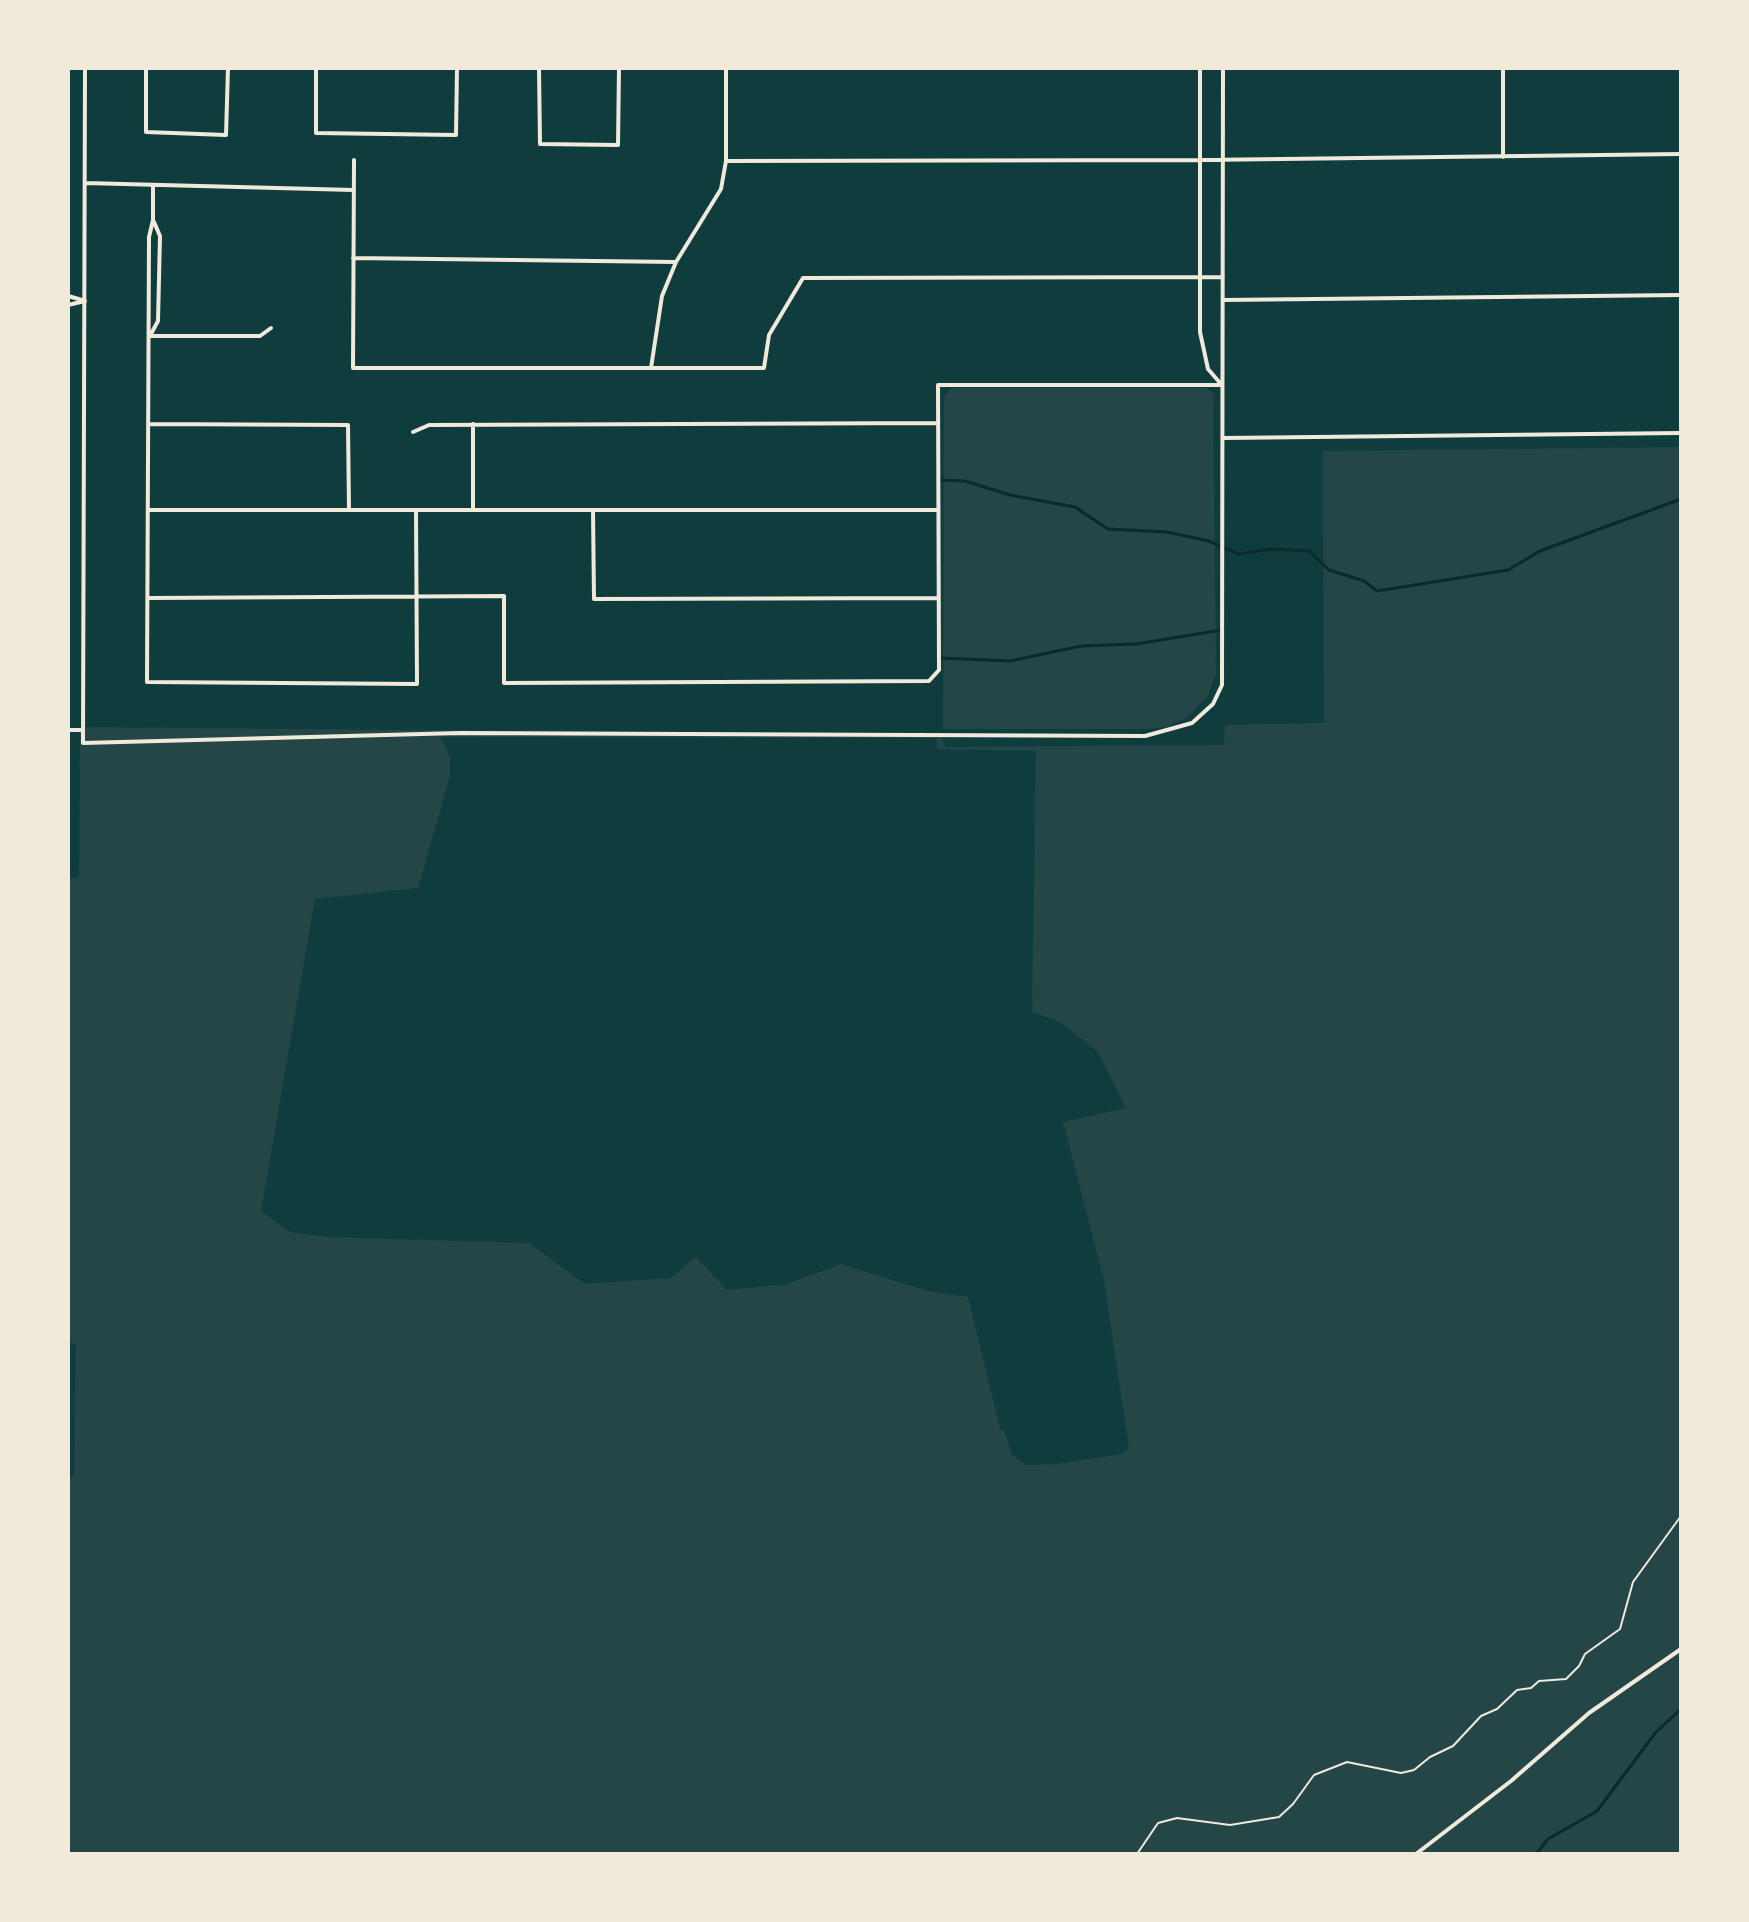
<!DOCTYPE html>
<style>
body{margin:0}
#map{position:relative;width:1749px;height:1922px;overflow:hidden;background:#0f3d3e;font-family:Jost,sans-serif}
canvas{display:block}
.frame{position:absolute;inset:0;border:70px solid #f1e9da;pointer-events:none}
</style>
<div id="map">
<canvas width="1749" height="1922"></canvas>
<div class="frame"></div>
</div>
<script>
const context = document.querySelector('canvas').getContext('2d');
context.lineJoin = 'round';
function fill(path, color) { context.fillStyle = color; context.fill(path, 'evenodd'); }
const shape = rows => new Path2D(rows.map(r => 'M' + r).join(''));
function strokePath(path, color, width, dash) { context.strokeStyle = color; context.lineWidth = width; context.lineCap = dash ? 'butt' : 'round'; context.setLineDash(dash || []); context.stroke(path); }
fill(shape([
 [951,388,1206,388,1213,393,1216,673,1208,696,1187,718,1167,727,1148,729,943,729,944,397],
 [1681,447,1681,1854,68,1854,68,1479,74,1476,76,1344,68,1343,68,878,79,878,80,727,941,735,945,747,1224,745,1225,725,1324,723,1323,451],
 [441,737,937,738,937,749,1036,751,1032,1012,1060,1022,1098,1052,1126,1108,1063,1122,1104,1280,1129,1449,1122,1454,1055,1464,1026,1465,1012,1455,1004,1429,1001,1431,968,1297,928,1291,841,1264,787,1284,727,1290,696,1257,671,1278,585,1284,529,1243,328,1237,290,1232,261,1211,315,899,418,888,450,776,450,757]
]), '#244646');
strokePath(shape([
 [938,480,965,481,1010,495,1075,507,1108,529,1167,532,1209,541,1239,554,1271,549,1309,551,1329,570,1364,581,1377,591,1508,570,1540,551,1681,499],
 [940,658,1010,661,1081,646,1136,644,1222,630],
 [1536,1854,1548,1839,1597,1811,1656,1732,1681,1709]
]), '#0a2a2b', 3);
strokePath(shape([
 [1137,1854,1158,1823,1177,1818,1230,1825,1279,1817,1293,1804,1314,1775,1347,1762,1401,1773,1414,1770,1430,1757,1453,1746,1481,1716,1497,1709,1517,1690,1531,1688,1539,1681,1566,1679,1579,1666,1585,1654,1620,1629,1633,1582,1681,1516]
]), '#f1e9da', 2);
strokePath(shape([
 [85,68,83,743,460,733,1145,736,1192,723,1213,704,1222,685,1223,68],
 [146,68,146,132,226,135,228,68],
 [316,68,316,133,456,135,457,68],
 [539,68,540,144,618,145,619,68],
 [1200,68,1200,332,1208,369,1221,384],
 [1503,157,1503,68],
 [354,160,353,368,764,368,769,335,803,278,1223,277],
 [726,161,1201,160,1681,154],
 [85,183,353,190],
 [153,185,153,220,149,237,147,682,417,684,416,511],
 [353,258,676,262],
 [68,296,82,300],
 [1223,300,1681,295],
 [68,305,85,301],
 [151,334,158,321,160,236,154,222],
 [150,336,260,336,271,328],
 [651,368,662,296,676,262,721,189,726,161,726,68],
 [149,424,348,425,349,510],
 [473,424,473,510],
 [413,432,429,425,938,423],
 [1223,438,1681,433],
 [149,510,938,510],
 [593,510,594,599,938,598],
 [148,598,504,596,504,683,929,681,939,670,938,385,1222,385],
 [68,730,83,730],
 [1416,1854,1511,1781,1589,1713,1681,1649]
]), '#f1e9da', 4);
</script>
